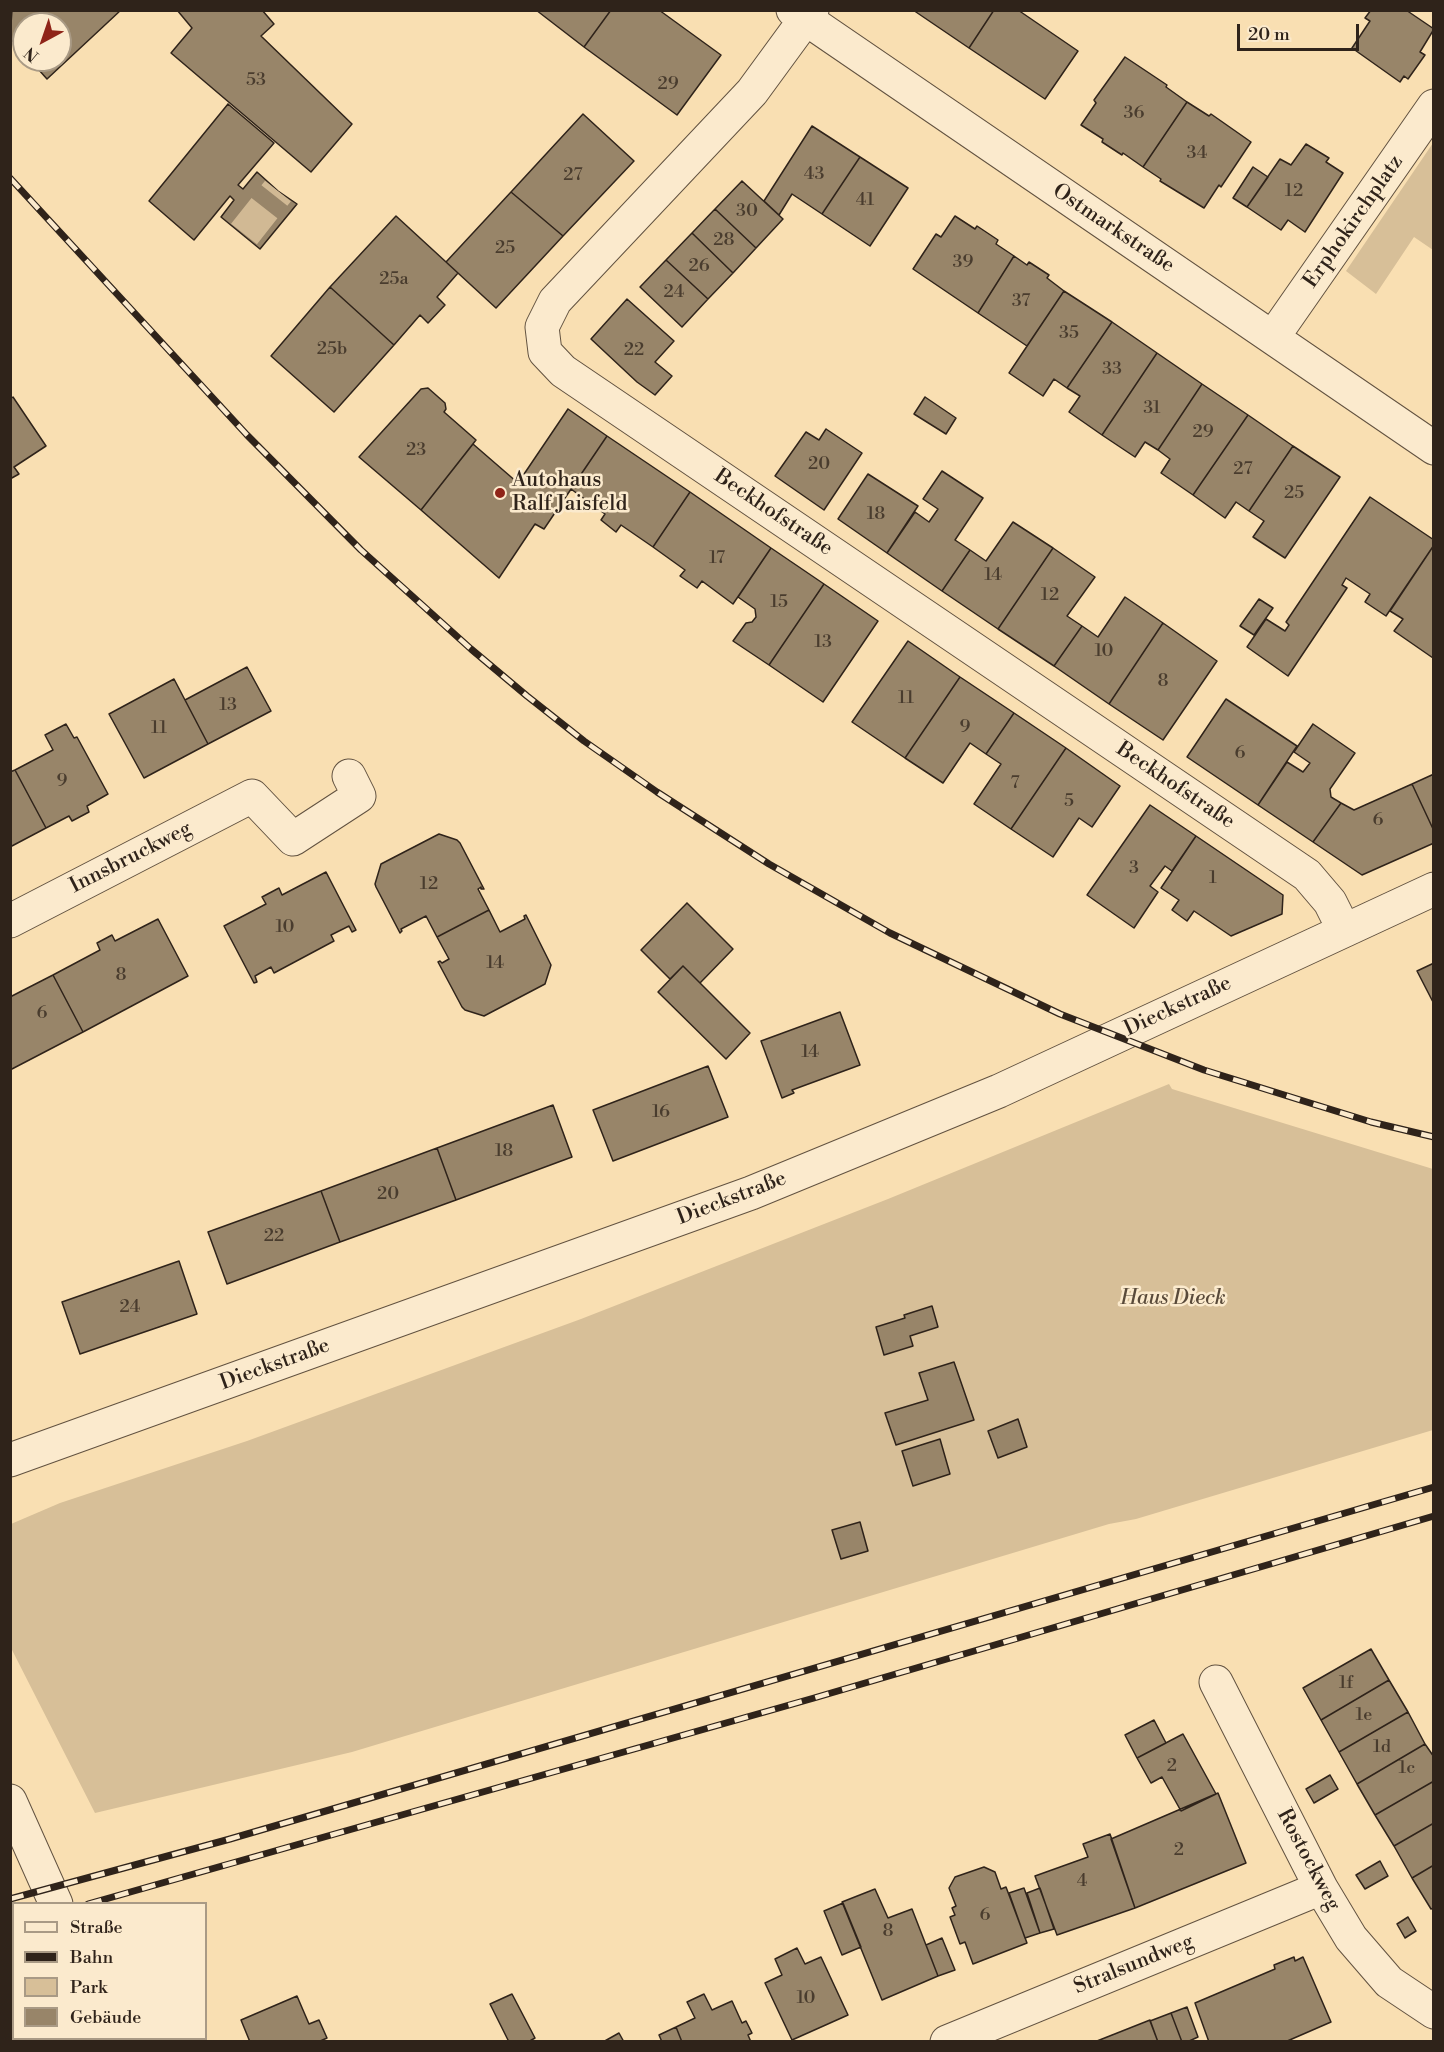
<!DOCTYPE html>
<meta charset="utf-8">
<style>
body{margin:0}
#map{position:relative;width:1444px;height:2052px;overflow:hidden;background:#f9dfb2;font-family:"Libre Bodoni",serif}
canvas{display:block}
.frame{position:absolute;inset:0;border:12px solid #2f231a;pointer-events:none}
.legend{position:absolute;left:12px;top:1902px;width:195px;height:138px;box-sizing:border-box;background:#fbeacd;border:2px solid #a99a85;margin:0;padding:8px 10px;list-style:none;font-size:18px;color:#2f231a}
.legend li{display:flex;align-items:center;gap:12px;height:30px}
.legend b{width:30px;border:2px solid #a99a85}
.north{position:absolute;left:12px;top:12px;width:60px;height:60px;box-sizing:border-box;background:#fbeacd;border:2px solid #a99a85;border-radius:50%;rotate:220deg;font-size:16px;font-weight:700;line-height:24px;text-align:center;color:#2f231a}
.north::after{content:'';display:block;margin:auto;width:21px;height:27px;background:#8f2418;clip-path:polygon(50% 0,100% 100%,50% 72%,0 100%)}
.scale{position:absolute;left:1237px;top:24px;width:122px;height:27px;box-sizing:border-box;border:3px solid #2f231a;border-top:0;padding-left:8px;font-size:18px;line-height:21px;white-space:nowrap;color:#2f231a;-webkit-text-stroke:4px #fbeacd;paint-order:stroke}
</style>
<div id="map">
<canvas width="1444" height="2052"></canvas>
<div class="frame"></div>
<ul class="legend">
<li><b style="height:8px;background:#fbeacd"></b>Straße</li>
<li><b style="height:8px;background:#2f231a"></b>Bahn</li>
<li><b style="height:16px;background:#d7bf98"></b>Park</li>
<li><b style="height:16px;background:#988569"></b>Gebäude</li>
</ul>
<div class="north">N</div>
<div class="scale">20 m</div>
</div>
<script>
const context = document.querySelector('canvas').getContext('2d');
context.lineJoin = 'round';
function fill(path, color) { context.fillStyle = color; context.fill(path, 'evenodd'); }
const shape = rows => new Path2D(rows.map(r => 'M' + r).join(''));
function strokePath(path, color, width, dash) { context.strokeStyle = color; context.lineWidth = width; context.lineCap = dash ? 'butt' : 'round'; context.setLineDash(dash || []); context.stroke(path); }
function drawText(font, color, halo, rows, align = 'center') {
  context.font = font + ' "Libre Bodoni",serif'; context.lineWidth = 5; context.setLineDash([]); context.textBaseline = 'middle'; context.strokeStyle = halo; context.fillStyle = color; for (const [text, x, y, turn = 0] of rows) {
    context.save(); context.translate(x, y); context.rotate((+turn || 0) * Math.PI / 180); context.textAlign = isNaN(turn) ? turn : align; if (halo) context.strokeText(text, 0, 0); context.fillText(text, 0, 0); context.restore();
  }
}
fill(shape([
 [1433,143,1433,250,1414,237,1376,294,1346,271],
 [1169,1084,1172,1089,1433,1169,1433,1430,1136,1519,1109,1524,352,1752,95,1813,11,1648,11,1524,60,1503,247,1441,581,1319,888,1199]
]), '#d7bf98');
const building = shape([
 [12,10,121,10,47,79,30,60,60,60,60,24,24,24,24,53,10,38,12,10],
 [177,10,262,10,274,24,261,36,352,124,311,172,171,53,192,28,177,10],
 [536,10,611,10,584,47,536,10],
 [611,10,659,10,721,55,677,115,584,47,611,10],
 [913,10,994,10,969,48,913,10],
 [994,10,1018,10,1078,51,1045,99,969,48,994,10],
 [1371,10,1406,10,1434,29,1420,52,1425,55,1408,79,1404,76,1400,82,1352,48,1370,21,1365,18,1371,10],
 [1125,57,1167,85,1166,87,1187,102,1143,167,1123,153,1122,155,1102,142,1103,139,1081,125,1096,103,1094,100,1125,57],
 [1187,102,1209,116,1211,114,1251,142,1221,187,1219,185,1204,208,1160,181,1161,179,1143,167,1187,102],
 [228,104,274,143,238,185,243,189,257,172,278,191,297,204,260,249,221,217,234,200,230,196,194,240,149,201,228,104],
 [583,114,634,161,563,236,511,192,583,114],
 [812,126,860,157,822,214,792,194,779,215,764,201,812,126],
 [1306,144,1329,158,1326,162,1343,173,1305,232,1288,220,1281,230,1247,207,1280,159,1291,165,1306,144],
 [860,157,908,188,870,246,822,214,860,157],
 [1253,167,1268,177,1247,207,1233,198,1253,167],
 [742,181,783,219,756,248,715,209,742,181],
 [511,192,563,236,496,308,446,262,511,192],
 [715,209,756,248,733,273,692,233,715,209],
 [396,216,458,273,437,297,445,305,428,323,420,315,394,345,330,287,396,216],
 [955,216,975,229,977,226,998,240,996,244,1014,256,978,313,913,269,936,234,941,237,955,216],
 [692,233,733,273,708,299,666,260,692,233],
 [1014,256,1027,265,1029,262,1049,275,1047,278,1064,291,1027,346,978,313,1014,256],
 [666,260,708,299,682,327,640,287,666,260],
 [330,287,394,345,334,412,271,356,330,287],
 [1064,291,1112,322,1067,388,1054,379,1043,396,1009,373,1064,291],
 [627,299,674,341,655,362,672,376,655,395,637,382,591,339,627,299],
 [1112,322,1157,353,1102,435,1069,412,1080,396,1067,388,1112,322],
 [1157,353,1202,384,1158,450,1145,442,1135,457,1102,435,1157,353],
 [1202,384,1248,415,1193,495,1161,473,1170,459,1158,450,1202,384],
 [428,388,445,403,446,409,444,412,476,440,421,510,359,457,421,389,428,388],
 [13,397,46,446,14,467,19,474,10,479,10,399,13,397],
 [925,397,956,418,946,434,914,414,925,397],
 [568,409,607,436,544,529,535,524,499,578,421,510,473,444,518,483,568,409],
 [1248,415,1293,446,1249,511,1236,502,1225,518,1193,495,1248,415],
 [826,429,862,453,824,510,775,476,806,432,819,440,826,429],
 [607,436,690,492,653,547,621,525,616,532,601,520,605,514,571,489,607,436],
 [1293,446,1340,477,1285,558,1253,537,1264,521,1249,511,1293,446],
 [942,471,983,498,955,540,970,550,942,591,887,553,915,512,929,522,938,509,923,499,942,471],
 [868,474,918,506,887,553,838,519,868,474],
 [690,492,771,548,733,604,702,581,697,588,680,576,685,570,653,547,690,492],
 [1370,497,1434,540,1434,545,1386,616,1365,602,1370,594,1346,578,1342,585,1347,588,1288,676,1247,647,1266,619,1285,631,1289,625,1286,622,1370,497],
 [1013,522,1053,548,998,629,942,591,970,550,986,561,1013,522],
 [1434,545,1434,657,1433,658,1394,631,1403,619,1390,611,1434,545],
 [771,548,824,584,769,665,733,641,746,623,752,622,756,617,755,609,738,597,771,548],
 [1053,548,1095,577,1067,616,1082,626,1054,666,998,629,1053,548],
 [824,584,878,621,823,702,769,665,824,584],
 [1125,597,1163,623,1109,704,1054,666,1082,626,1098,637,1125,597],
 [1259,599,1273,608,1254,635,1240,626,1259,599],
 [1163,623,1217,661,1163,740,1109,704,1163,623],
 [908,641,960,677,905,758,852,722,908,641],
 [247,667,271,711,208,744,185,700,247,667],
 [960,677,1014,713,986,754,970,743,943,783,905,758,960,677],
 [174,679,208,744,144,778,109,714,174,679],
 [1226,699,1297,746,1258,805,1187,757,1226,699],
 [1014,713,1066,748,1011,829,974,804,1001,764,986,754,1014,713],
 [66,724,74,738,77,737,108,794,87,806,89,812,72,821,69,816,46,828,15,770,53,750,45,735,66,724],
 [1313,724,1355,753,1330,789,1331,797,1341,803,1313,842,1258,805,1287,762,1303,772,1310,763,1294,752,1313,724],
 [1066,748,1120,786,1092,827,1079,818,1053,857,1011,829,1066,748],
 [15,770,46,828,10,847,10,772,15,770],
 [1434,774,1434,831,1412,784,1434,774],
 [1412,784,1434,831,1434,843,1362,875,1313,842,1341,803,1354,810,1412,784],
 [1150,805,1196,836,1172,871,1165,866,1150,886,1158,892,1134,928,1087,895,1150,805],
 [439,834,457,840,460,843,484,889,481,889,481,887,478,889,489,910,437,937,426,916,401,929,402,931,400,933,376,887,375,884,381,864,439,834],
 [1196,836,1283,895,1282,914,1231,936,1194,911,1187,921,1172,910,1179,900,1161,888,1196,836],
 [326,872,356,930,352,932,349,926,331,935,334,941,274,973,271,967,255,976,257,982,254,983,224,926,266,904,262,897,279,888,282,895,326,872],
 [687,903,733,949,700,983,683,966,670,979,641,950,687,903],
 [489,910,500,932,525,919,524,916,526,915,551,965,545,984,484,1016,465,1010,462,1007,438,962,440,961,442,963,449,959,437,937,489,910],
 [158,919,188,976,83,1032,53,975,100,950,97,943,112,935,115,941,158,919],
 [1434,963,1434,1004,1417,971,1434,963],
 [683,966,750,1033,726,1059,658,992,683,966],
 [53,975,83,1032,10,1070,10,997,53,975],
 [840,1012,860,1065,792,1090,794,1093,782,1098,761,1041,840,1012],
 [708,1066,728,1117,613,1161,593,1110,708,1066],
 [553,1105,572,1157,456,1200,437,1148,553,1105],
 [437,1148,456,1200,340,1242,321,1191,437,1148],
 [321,1191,340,1242,227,1284,208,1232,321,1191],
 [179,1261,197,1314,80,1354,62,1302,179,1261],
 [932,1306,938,1327,910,1336,913,1346,884,1355,876,1327,905,1318,904,1315,932,1306],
 [954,1362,974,1420,896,1445,885,1413,928,1400,919,1373,954,1362],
 [1018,1419,1027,1447,998,1458,988,1431,1018,1419],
 [940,1439,950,1474,913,1486,902,1451,940,1439],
 [860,1522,868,1551,841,1559,832,1530,860,1522],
 [1371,1649,1389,1680,1321,1720,1303,1688,1371,1649],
 [1389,1680,1408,1712,1339,1752,1321,1720,1389,1680],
 [1408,1712,1425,1744,1357,1784,1339,1752,1408,1712],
 [1154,1720,1166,1743,1137,1758,1125,1735,1154,1720],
 [1183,1734,1216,1794,1181,1811,1162,1777,1151,1783,1137,1758,1183,1734],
 [1425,1744,1434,1757,1434,1781,1375,1815,1357,1784,1425,1744],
 [1330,1775,1338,1789,1314,1803,1306,1789,1330,1775],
 [1434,1781,1434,1823,1394,1846,1375,1815,1434,1781],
 [1218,1793,1246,1863,1135,1908,1111,1839,1218,1793],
 [1434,1823,1434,1865,1412,1878,1394,1846,1434,1823],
 [1110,1834,1135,1908,1057,1935,1035,1876,1088,1857,1083,1844,1110,1834],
 [1380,1861,1388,1876,1365,1889,1356,1875,1380,1861],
 [1434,1865,1434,1908,1431,1909,1412,1878,1434,1865],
 [984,1867,995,1872,1001,1889,1006,1887,1027,1943,973,1964,965,1942,960,1944,950,1917,955,1915,952,1908,956,1906,949,1888,955,1877,984,1867],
 [1024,1888,1040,1933,1025,1938,1009,1893,1024,1888],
 [1040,1888,1054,1929,1040,1933,1027,1893,1040,1888],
 [875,1889,888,1918,912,1909,938,1976,882,2000,842,1902,875,1889],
 [843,1903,861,1947,842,1955,824,1911,843,1903],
 [1408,1917,1416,1931,1405,1938,1397,1924,1408,1917],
 [942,1938,955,1970,938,1976,926,1945,942,1938],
 [797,1948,805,1964,821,1957,848,2015,792,2040,765,1983,782,1975,775,1959,797,1948],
 [1294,1957,1295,1961,1303,1957,1331,2022,1285,2042,1209,2042,1195,2003,1275,1969,1274,1965,1294,1957],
 [512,1994,535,2038,528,2042,509,2042,490,2004,512,1994],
 [704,1994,712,2010,732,2001,742,2023,746,2021,752,2033,748,2035,751,2042,682,2042,676,2027,695,2018,687,2002,704,1994],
 [297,1996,309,2024,319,2020,327,2038,318,2042,250,2042,241,2020,297,1996],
 [1187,2007,1198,2037,1187,2042,1182,2042,1171,2013,1187,2007],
 [1171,2013,1182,2042,1158,2042,1150,2021,1171,2013],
 [1150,2020,1158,2042,1097,2042,1097,2041,1150,2020],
 [676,2027,682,2042,662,2042,659,2035,676,2027],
 [619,2033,624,2042,603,2042,619,2033]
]);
fill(building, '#988569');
strokePath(building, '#2f231a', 1.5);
strokePath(shape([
 [244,234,278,191]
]), '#d1b994', 33, [33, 16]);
const minor = shape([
 [793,10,1434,448],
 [812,10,752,92,555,301,542,327,545,352,563,371,1307,875,1330,902,1344,930],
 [1273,337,1434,106],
 [10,921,252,796,293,839,359,796,349,776],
 [10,1460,751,1193,999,1091,1434,889],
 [1216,1682,1321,1888,1351,1938,1389,1982,1434,2012],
 [10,1801,56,1904],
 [120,2038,122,2042],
 [947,2042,1321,1888]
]);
strokePath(minor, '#625240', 35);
strokePath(minor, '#fbeacd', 33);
const rail = shape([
 [10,178,247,435,361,550,471,649,527,696,584,741,657,792,769,864,890,933,1060,1014,1204,1070,1371,1122,1434,1137],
 [10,1899,230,1839,1434,1487],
 [88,1904,814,1698,1434,1516],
 [10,1925,14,1924]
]);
strokePath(rail, '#2f231a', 7);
strokePath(rail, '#fbeacd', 4.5, [14]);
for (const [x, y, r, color] of [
 [500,493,6,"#8f2418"]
]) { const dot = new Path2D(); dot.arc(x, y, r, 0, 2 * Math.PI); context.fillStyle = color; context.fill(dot); strokePath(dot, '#fbeacd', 2); }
drawText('18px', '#493c2e', null, [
 ["53",256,81],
 ["29",668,85],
 ["36",1134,114],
 ["34",1197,154],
 ["43",814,175],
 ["27",573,176],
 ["12",1294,192],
 ["41",865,201],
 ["30",747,212],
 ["28",724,241],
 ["25",505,249],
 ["39",963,263],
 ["26",699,267],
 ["25a",394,280],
 ["24",674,293],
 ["37",1021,302],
 ["35",1069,334],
 ["25b",332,350],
 ["22",634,351],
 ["33",1112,370],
 ["31",1152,409],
 ["29",1203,433],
 ["23",416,451],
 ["20",819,465],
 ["27",1243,470],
 ["25",1294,494],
 ["18",876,515],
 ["17",717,559],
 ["14",993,576],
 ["12",1050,596],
 ["15",779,603],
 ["13",823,643],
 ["10",1104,652],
 ["8",1163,682],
 ["11",906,699],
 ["13",228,706],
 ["9",965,728],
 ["11",159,729],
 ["6",1240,754],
 ["9",62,782],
 ["7",1015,784],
 ["5",1069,802],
 ["6",1378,821],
 ["3",1134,869],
 ["1",1213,879],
 ["12",429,885],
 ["10",285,928],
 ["14",495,964],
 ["8",121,976],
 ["6",42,1014],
 ["14",810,1053],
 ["16",661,1113],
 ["18",504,1152],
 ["20",388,1195],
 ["22",274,1237],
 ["24",130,1308],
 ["1f",1346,1684],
 ["1e",1364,1716],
 ["1d",1382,1748],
 ["2",1172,1767],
 ["1c",1407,1769],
 ["2",1179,1851],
 ["4",1082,1882],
 ["6",985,1916],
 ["8",888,1932],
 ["10",806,1999]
]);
drawText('21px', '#2f231a', '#fbeacd', [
 ["Erphokirchplatz",1354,222,-55],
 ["Ostmarkstraße",1113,229,34],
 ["Beckhofstraße",773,513,34],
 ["Beckhofstraße",1175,786,34],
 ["Innsbruckweg",131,858,-27],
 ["Dieckstraße",1178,1007,-25],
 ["Dieckstraße",732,1199,-21],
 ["Dieckstraße",275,1365,-20],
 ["Rostockweg",1308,1860,62],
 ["Stralsundweg",1134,1965,-22]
]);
drawText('21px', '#2f231a', '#fbeacd', [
 ["Autohaus",512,481],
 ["Ralf Jaisfeld",512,505]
], 'left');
drawText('italic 21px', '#594a3a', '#fbeacd', [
 ["Haus Dieck",1173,1299]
]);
</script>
